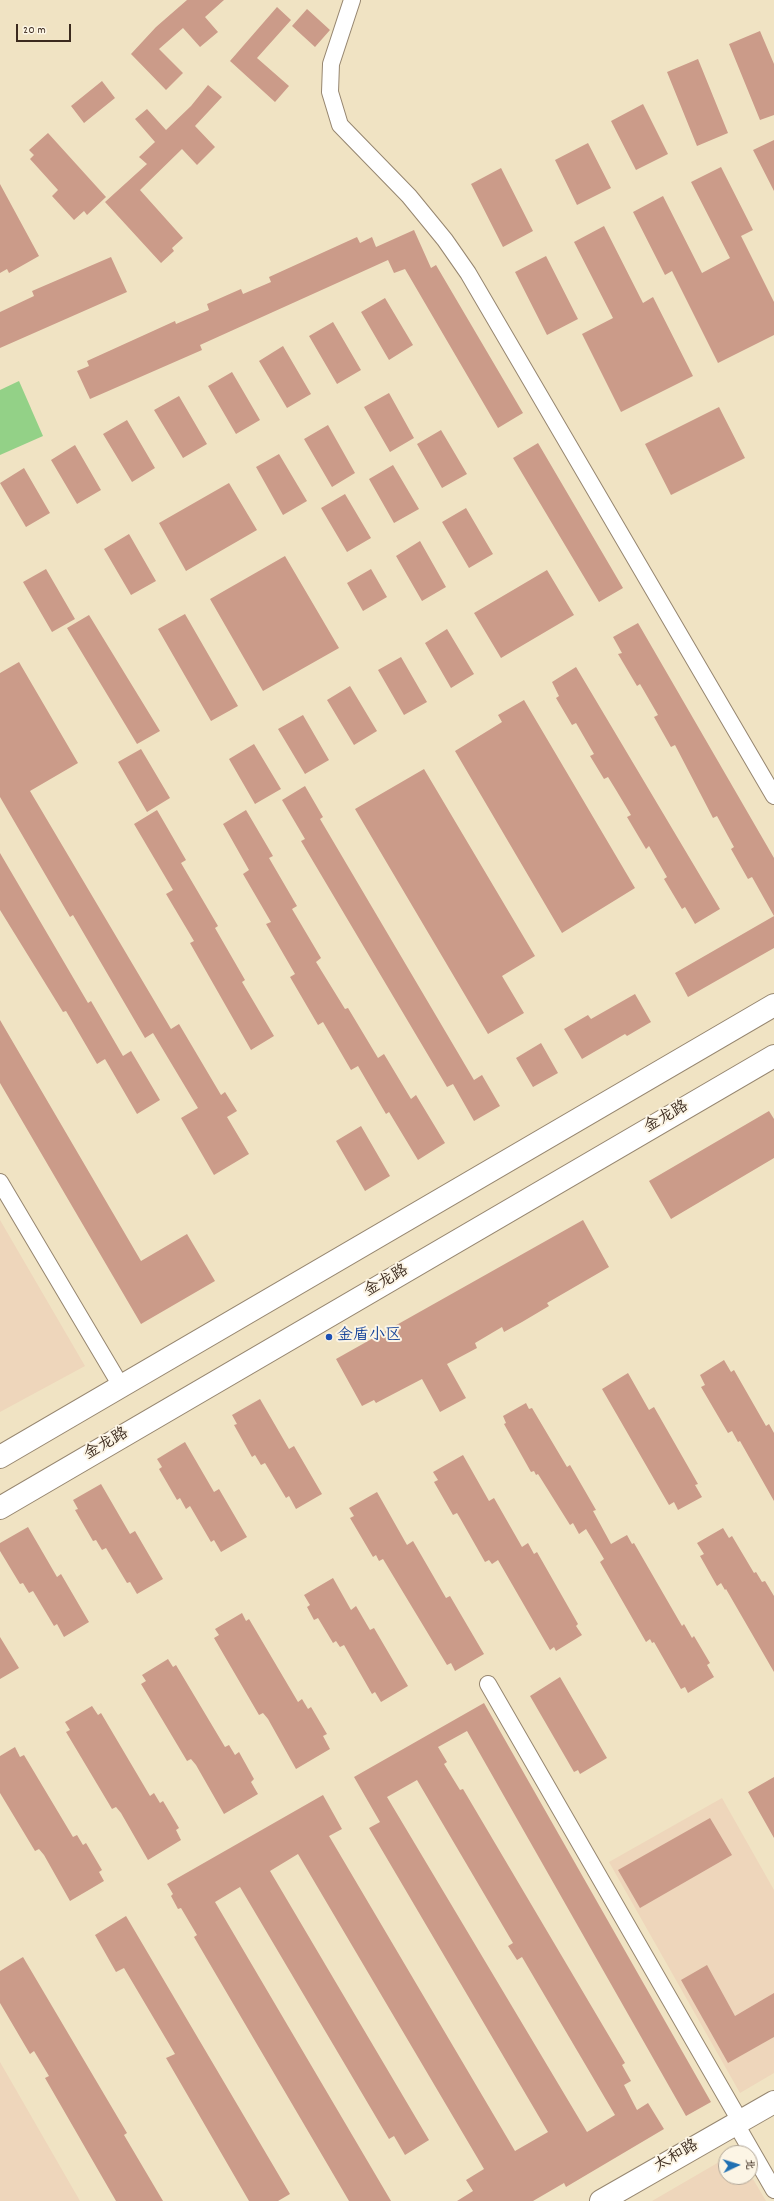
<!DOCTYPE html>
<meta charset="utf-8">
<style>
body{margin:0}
#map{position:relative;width:774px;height:2201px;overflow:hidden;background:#f0e3c3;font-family:Dekko,"LXGW WenKai TC",sans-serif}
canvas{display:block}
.north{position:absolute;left:718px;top:2145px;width:40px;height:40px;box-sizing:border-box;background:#fcf5e5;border:1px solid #afa495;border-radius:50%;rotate:86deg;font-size:11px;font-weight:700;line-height:16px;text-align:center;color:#3b2a1e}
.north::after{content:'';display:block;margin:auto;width:14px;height:18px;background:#1f6fb2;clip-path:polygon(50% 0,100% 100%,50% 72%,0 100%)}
.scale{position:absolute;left:16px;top:24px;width:55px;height:18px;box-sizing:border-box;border:2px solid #3b2a1e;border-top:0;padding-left:5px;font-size:12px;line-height:14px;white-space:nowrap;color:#3b2a1e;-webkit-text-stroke:3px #fcf5e5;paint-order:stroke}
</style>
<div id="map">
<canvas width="774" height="2201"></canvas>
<div class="north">北</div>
<div class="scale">20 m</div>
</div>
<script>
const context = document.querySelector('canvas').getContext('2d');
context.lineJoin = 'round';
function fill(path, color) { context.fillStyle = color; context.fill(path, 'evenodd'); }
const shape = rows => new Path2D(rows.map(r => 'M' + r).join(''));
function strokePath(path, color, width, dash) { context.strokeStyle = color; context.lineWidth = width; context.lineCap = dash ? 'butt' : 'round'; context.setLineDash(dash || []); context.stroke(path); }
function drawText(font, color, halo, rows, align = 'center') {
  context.font = font + ' Dekko,"LXGW WenKai TC",sans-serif'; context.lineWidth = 4; context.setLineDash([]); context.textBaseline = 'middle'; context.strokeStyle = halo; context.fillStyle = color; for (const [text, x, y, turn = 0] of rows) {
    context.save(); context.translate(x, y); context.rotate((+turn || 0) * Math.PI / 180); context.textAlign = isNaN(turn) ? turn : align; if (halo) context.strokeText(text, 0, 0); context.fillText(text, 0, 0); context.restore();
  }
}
fill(shape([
 [0,1220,85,1366,0,1412],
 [722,1798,774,1890,774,2073,740,2093,609,1862],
 [0,2062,80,2201,0,2201],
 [726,2158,726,2177,750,2177,750,2174,766,2201,652,2201]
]), '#eed6bb');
fill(shape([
 [19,381,43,436,0,455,0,390]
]), '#93d187');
fill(shape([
 [187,0,224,0,205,17,218,32,200,47,183,28,159,49,183,73,166,90,131,54,156,27],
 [277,7,291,20,257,58,289,86,275,102,230,61],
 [307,9,330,30,315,47,292,26],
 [760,31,774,64,774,115,760,120,729,44],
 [698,59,728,133,697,146,667,72],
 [102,81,115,98,84,123,71,106],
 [208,85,222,97,195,126,215,147,197,165,182,149,140,190,183,238,172,248,174,251,161,263,105,202,147,164,139,157,155,142,135,119,147,109,166,130,191,106],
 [643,104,668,154,636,170,611,121],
 [48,133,106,197,87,215,84,211,74,220,52,196,58,190,30,159,34,155,29,150],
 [774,140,774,191,753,150],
 [588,143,611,188,577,205,555,160],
 [721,167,753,230,741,236,774,302,774,335,718,363,672,271,665,275,633,212,663,196,702,273,730,258,691,182],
 [501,168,533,231,503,247,471,184],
 [0,184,39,256,9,273,7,269,0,273],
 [604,226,643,303,653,297,693,376,621,412,582,334,613,318,574,242],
 [414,230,431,268,436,265,523,413,498,428,405,269,394,273,388,260,200,345,202,350,90,399,77,371,89,366,87,361,175,321,176,324,209,310,207,304,241,289,243,294,271,282,269,277,357,237,360,243,372,237,376,247],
 [546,256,578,319,547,335,515,272],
 [111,257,127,292,0,348,0,312,34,296,32,291],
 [385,298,413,345,389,360,361,312],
 [333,322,361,370,337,384,309,336],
 [283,346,311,394,287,408,259,361],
 [232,372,260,420,236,434,208,386],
 [389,393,414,438,390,452,364,407],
 [179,396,207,444,183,458,154,410],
 [719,407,745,458,671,495,645,444],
 [127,420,155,468,132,482,103,434],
 [328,425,355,473,332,487,304,439],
 [441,430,467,474,442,488,417,444],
 [538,443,623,588,599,602,513,458],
 [75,445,101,490,77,504,51,460],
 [279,454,307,501,283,515,256,467],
 [393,465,419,509,394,523,369,479],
 [24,468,50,513,26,527,0,483],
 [229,483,257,530,186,571,159,523],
 [345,494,371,538,347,552,321,508],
 [466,508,493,554,469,568,442,522],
 [129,534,156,581,131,595,104,549],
 [420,541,446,587,422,601,396,556],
 [285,556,339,648,263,691,210,599],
 [46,569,75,619,52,632,23,582],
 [371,569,387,597,363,611,347,583],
 [547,570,574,615,501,658,474,613],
 [185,614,238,706,211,721,158,629],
 [89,615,160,731,137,744,67,628],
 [638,623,774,858,774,948,688,997,675,973,774,916,752,877,748,879,731,849,734,847,717,816,713,818,675,745,671,747,654,717,658,715,640,684,637,686,618,654,622,653,613,637],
 [447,629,474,674,451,688,425,643],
 [401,657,427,702,404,715,378,670],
 [19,662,78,763,30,791,171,1029,179,1024,221,1095,225,1092,237,1111,227,1117,249,1154,214,1175,181,1118,198,1108,153,1033,145,1038,73,915,70,917,0,797,0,673],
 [576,667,720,909,695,924,685,907,682,909,664,879,667,877,649,846,646,849,627,817,631,815,616,790,608,777,604,779,590,756,594,754,576,723,572,725,556,698,559,696,552,682],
 [350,686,377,731,354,745,327,700],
 [524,700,635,888,562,933,455,751,502,722,498,715],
 [303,715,329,760,305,774,278,729],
 [254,744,281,789,255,804,229,759],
 [141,749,170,798,147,812,118,762],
 [424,769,535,956,502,976,524,1013,488,1034,355,809],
 [305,786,323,817,320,819,474,1080,482,1075,500,1106,474,1121,453,1084,447,1087,301,841,305,839,282,800],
 [157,810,186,860,181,863,218,926,215,928,245,980,242,982,274,1036,251,1050,190,943,194,941,166,894,173,890,134,824],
 [246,810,273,856,269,858,297,906,292,909,321,958,316,962,345,1009,348,1008,378,1058,384,1054,411,1099,416,1095,445,1143,418,1160,389,1112,386,1114,358,1066,351,1070,323,1022,318,1025,290,977,295,974,266,924,271,922,243,874,249,870,223,824],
 [0,853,88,1003,91,1001,123,1056,131,1051,160,1100,137,1114,105,1059,97,1064,66,1011,63,1012,0,910],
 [635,994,651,1022,627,1036,625,1034,582,1059,564,1029,588,1015,591,1019],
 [0,1020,141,1261,187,1234,215,1281,141,1324,0,1083],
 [541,1043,558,1073,533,1087,516,1058],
 [769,1111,774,1119,774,1158,671,1219,649,1181],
 [361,1126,390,1176,365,1191,336,1141],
 [583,1220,609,1267,547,1303,549,1306,522,1322,504,1332,502,1327,475,1343,477,1348,447,1364,466,1398,440,1412,422,1379,376,1403,374,1400,362,1406,336,1359],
 [724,1360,731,1372,734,1370,766,1426,769,1424,774,1433,774,1501,740,1441,738,1442,732,1431,728,1433,701,1387,705,1385,700,1375],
 [628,1373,649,1410,654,1407,698,1484,695,1485,702,1497,678,1510,674,1502,669,1505,602,1389],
 [260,1399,289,1449,294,1446,322,1494,296,1509,289,1496,286,1498,265,1463,261,1465,255,1455,252,1457,234,1425,237,1424,232,1415],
 [526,1403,529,1409,532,1408,567,1467,570,1465,596,1510,593,1511,611,1544,627,1535,632,1544,634,1543,682,1626,684,1624,692,1638,694,1636,710,1663,707,1665,714,1677,688,1693,685,1687,681,1689,654,1642,652,1643,650,1639,646,1642,600,1562,604,1559,586,1529,579,1534,573,1523,570,1525,538,1474,536,1475,534,1471,531,1472,504,1424,506,1423,503,1416],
 [185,1442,214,1492,219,1489,247,1537,221,1552,214,1540,211,1542,190,1506,186,1509,180,1498,177,1500,159,1469,162,1467,157,1459],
 [463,1455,489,1501,494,1498,522,1547,528,1543,534,1554,537,1552,578,1624,576,1626,582,1635,556,1651,554,1647,550,1650,498,1560,492,1564,489,1560,485,1562,460,1518,457,1513,453,1515,434,1482,438,1480,433,1472],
 [101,1484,130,1534,135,1531,163,1579,137,1594,130,1582,127,1583,106,1548,102,1550,96,1540,93,1541,75,1510,78,1509,73,1500],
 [377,1492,407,1545,413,1541,446,1598,450,1596,484,1654,455,1671,451,1663,447,1665,383,1559,379,1561,376,1555,373,1557,350,1518,354,1516,349,1508],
 [28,1527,57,1577,61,1574,89,1622,64,1637,57,1624,54,1626,33,1591,29,1593,23,1583,20,1584,0,1551,0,1543],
 [723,1528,729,1538,732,1536,754,1573,756,1572,762,1582,765,1581,774,1596,774,1672,726,1589,725,1590,721,1583,717,1586,700,1556,704,1554,697,1543],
 [333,1578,351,1610,356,1606,370,1630,374,1628,408,1686,381,1702,375,1692,372,1694,344,1645,340,1647,336,1641,333,1643,318,1618,314,1620,307,1607,310,1605,304,1595],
 [242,1613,246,1621,249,1619,298,1702,302,1699,308,1709,311,1707,327,1734,323,1736,330,1749,296,1769,268,1719,263,1713,259,1715,214,1638,219,1635,215,1629],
 [0,1637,19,1668,0,1679],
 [168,1659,173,1667,176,1665,225,1747,229,1745,235,1755,239,1752,254,1779,251,1782,258,1794,224,1814,196,1765,191,1759,187,1761,141,1684,146,1681,142,1675],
 [560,1677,607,1758,580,1774,578,1770,574,1772,530,1696],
 [484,1703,711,2102,686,2116,467,1731,438,1747,447,1762,444,1764,460,1790,463,1789,625,2063,622,2065,631,2081,624,2085,637,2110,648,2103,664,2129,566,2187,564,2183,533,2201,457,2201,473,2191,466,2180,484,2169,298,1854,270,1871,429,2140,405,2155,394,2136,389,2139,240,1887,215,1902,391,2201,349,2201,194,1937,197,1935,181,1908,178,1909,171,1896,173,1894,167,1884,323,1795,342,1829,329,1836,515,2151,548,2132,369,1828,380,1822,354,1777],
 [417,1780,513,1943,508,1946,517,1960,522,1957,615,2115,587,2132,387,1797],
 [92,1706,98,1715,101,1713,150,1796,154,1793,160,1803,163,1801,179,1828,176,1830,181,1840,148,1860,121,1813,116,1807,112,1809,66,1732,70,1730,65,1722],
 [15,1747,20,1757,24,1755,73,1837,77,1835,83,1845,86,1843,102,1870,99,1872,104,1881,70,1901,44,1855,39,1849,35,1851,0,1793,0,1756],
 [774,1777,774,1838,748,1792],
 [710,1818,732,1855,640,1908,618,1870],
 [126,1916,290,2194,278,2201,249,2201,166,2058,175,2054,124,1968,116,1972,95,1935],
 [23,1957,127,2133,124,2135,163,2201,116,2201,45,2078,49,2076,34,2051,30,2054,0,2003,0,1971],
 [707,1965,735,2016,774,1993,774,2037,728,2063,681,1980]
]), '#cb9b89');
const street = shape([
 [352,0,331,64,330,92,340,125,409,196,445,240,468,273,774,796],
 [0,1182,121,1386],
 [488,1684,740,2121],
 [736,2124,774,2190]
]);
const secondary = shape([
 [0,1457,774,1005],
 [0,1508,774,1056],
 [601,2201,774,2102]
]);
strokePath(street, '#968670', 18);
strokePath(secondary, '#968670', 24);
strokePath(street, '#fff', 16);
strokePath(secondary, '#fff', 22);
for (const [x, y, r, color] of [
 [329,1337,4,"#1a4fb4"]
]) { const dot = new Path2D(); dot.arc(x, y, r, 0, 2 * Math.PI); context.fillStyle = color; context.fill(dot); strokePath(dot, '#fcf5e5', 1.5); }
drawText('16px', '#3b2a1e', '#fcf5e5', [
 ["金龙路",667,1118,-30],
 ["金龙路",387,1282,-30],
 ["金龙路",107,1445,-30],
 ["太和路",677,2157,-30]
]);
drawText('16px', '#164399', '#fcf5e5', [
 ["金盾小区",337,1337]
], 'left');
</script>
